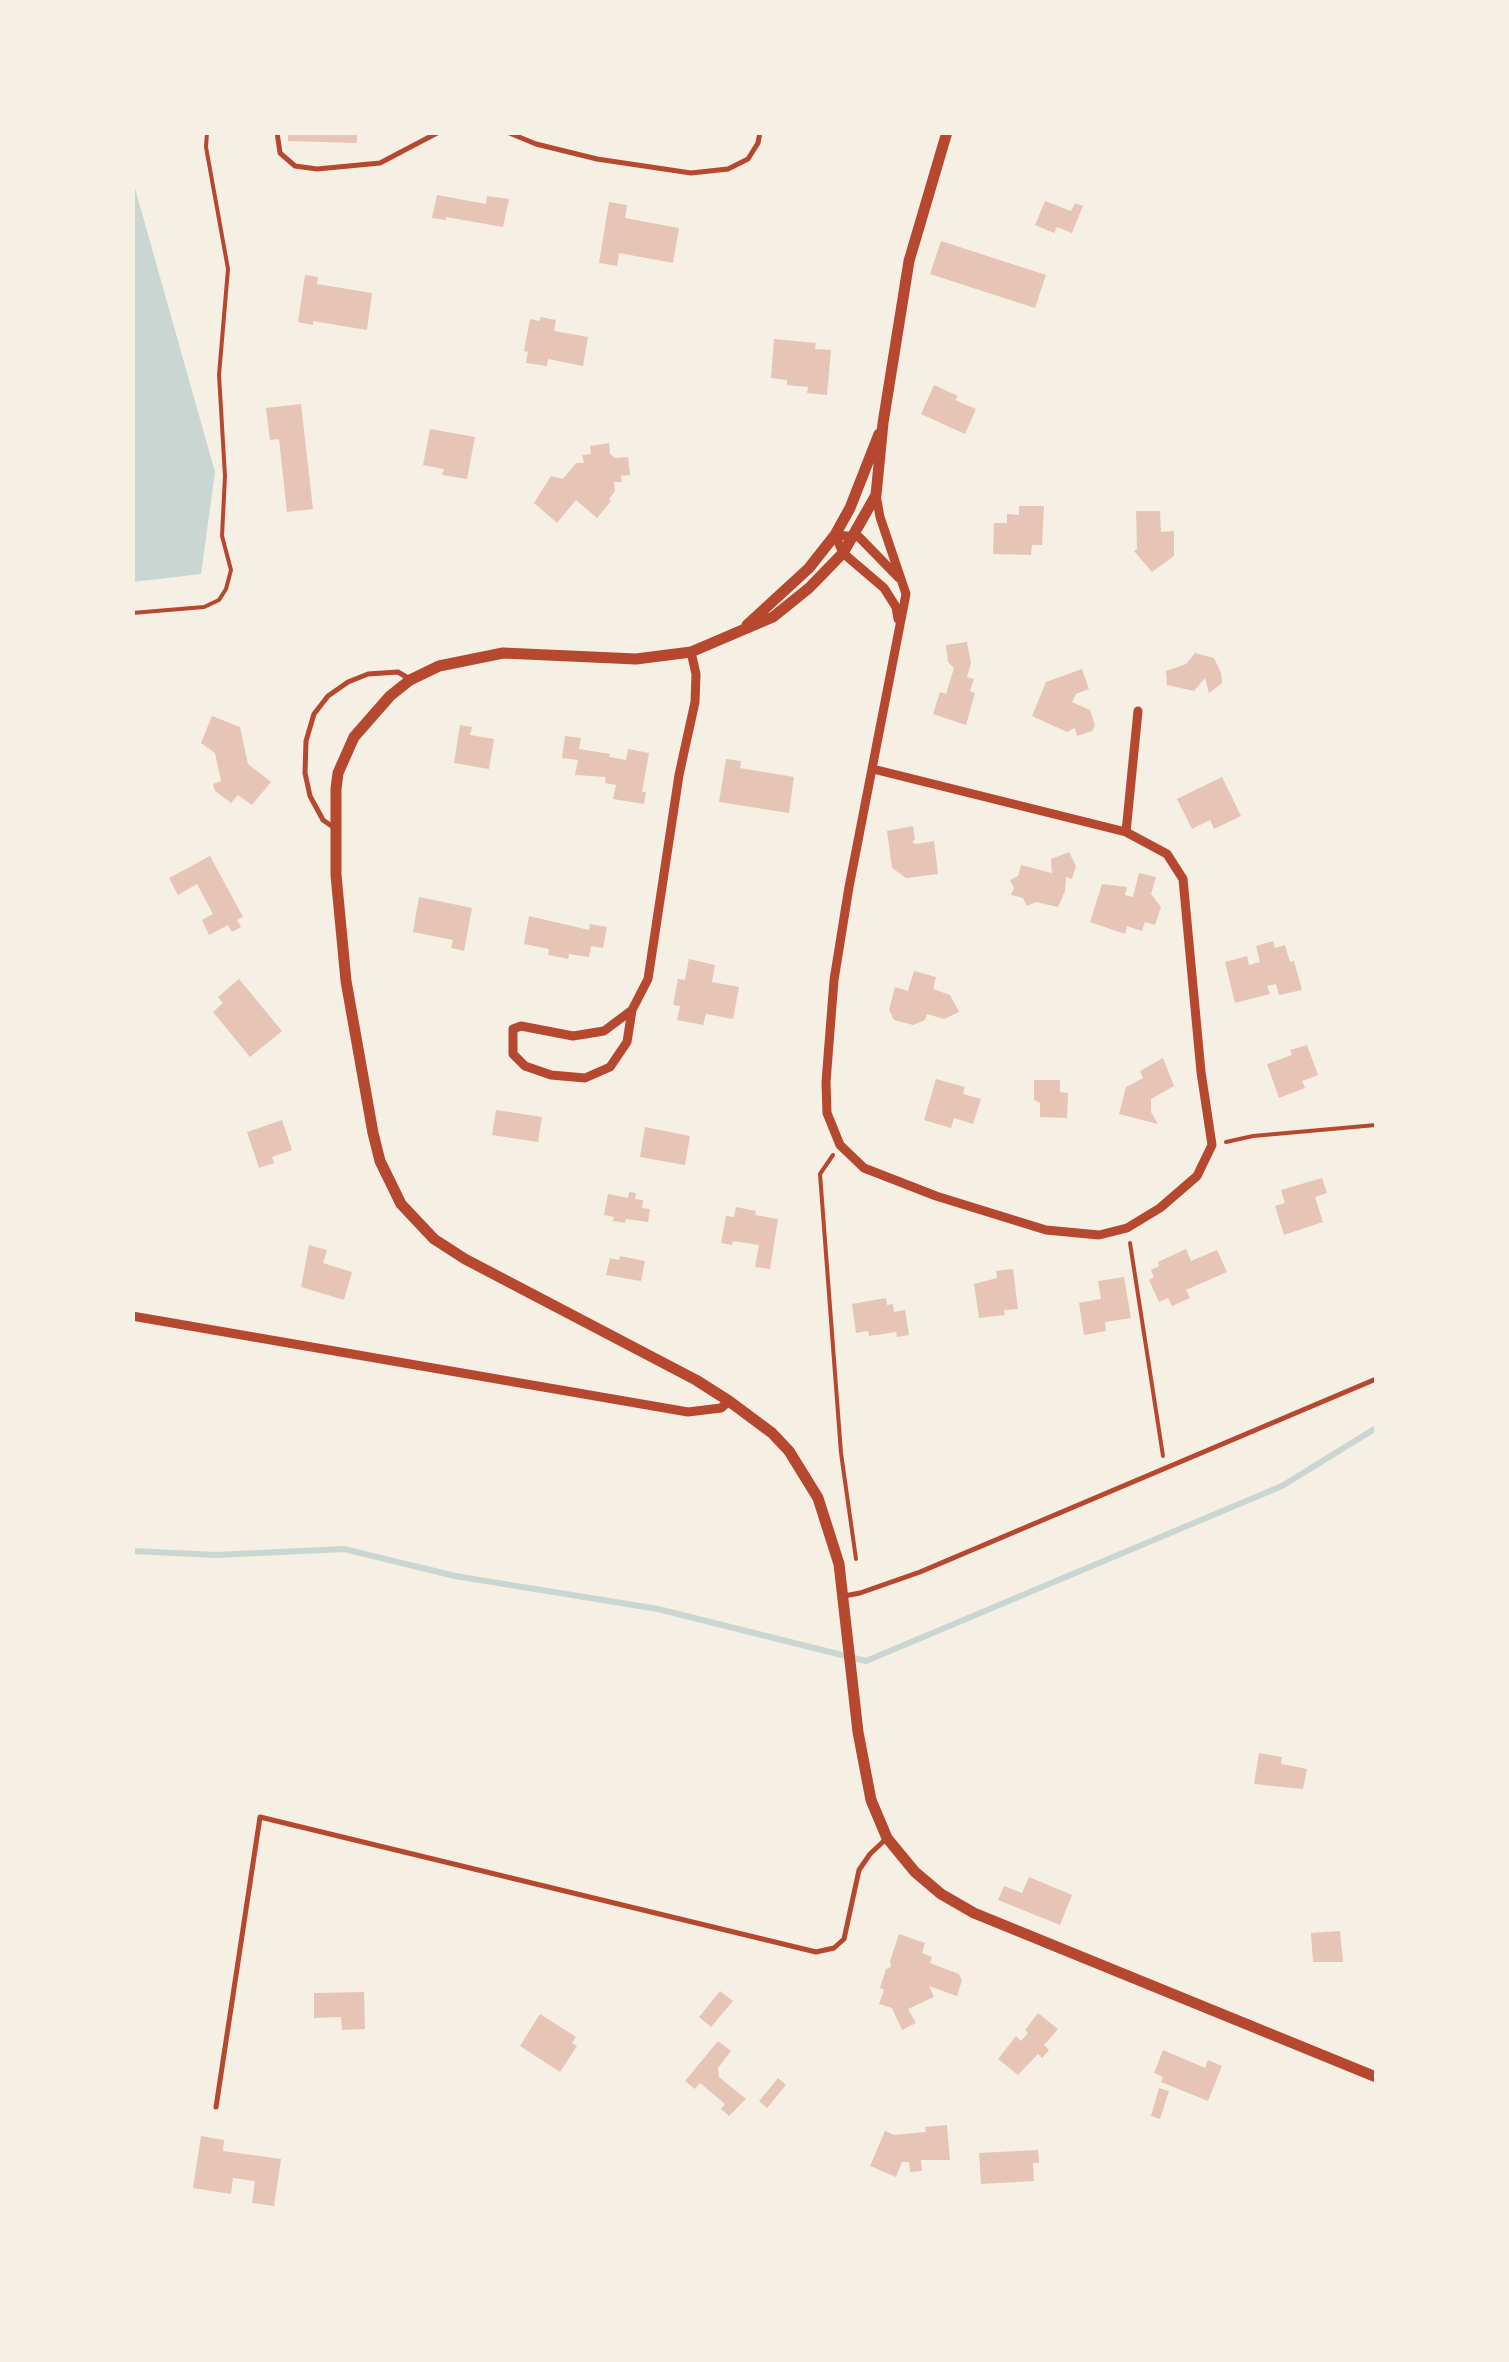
<!DOCTYPE html>
<style>
body{margin:0}
#map{position:relative;width:1509px;height:2362px;overflow:hidden;background:#f6efe4;font-family:Merriweather,serif}
canvas{display:block}
.frame{position:absolute;inset:0;border:135px solid #f6efe4;pointer-events:none}
</style>
<div id="map">
<canvas width="1509" height="2362"></canvas>
<div class="frame"></div>
</div>
<script>
const context = document.querySelector('canvas').getContext('2d');
context.lineJoin = 'round';
function fill(path, color) { context.fillStyle = color; context.fill(path, 'evenodd'); }
const shape = rows => new Path2D(rows.map(r => 'M' + r).join(''));
function strokePath(path, color, width, dash) { context.strokeStyle = color; context.lineWidth = width; context.lineCap = dash ? 'butt' : 'round'; context.setLineDash(dash || []); context.stroke(path); }
fill(shape([
 [132,178,215,472,201,574,133,582]
]), '#c9d6d2');
strokePath(shape([
 [132,1551,216,1555,344,1549,455,1576,658,1609,866,1661,1282,1486,1376,1428]
]), '#c9d6d2', 6);
fill(shape([
 [288,132,357,132,357,143,288,141],
 [437,195,486,204,487,196,509,199,503,227,446,217,446,220,432,218],
 [1045,201,1071,211,1075,203,1083,206,1072,233,1057,227,1054,233,1035,225],
 [609,202,627,205,625,218,679,228,673,263,619,253,617,266,599,263],
 [941,241,1046,275,1035,308,930,274],
 [305,275,318,277,317,284,372,293,367,330,313,321,313,325,298,322],
 [540,317,556,320,554,331,588,337,583,366,548,359,547,366,526,363,528,352,524,351,530,319,540,321],
 [774,339,816,343,815,349,831,350,827,395,807,393,808,387,787,385,787,380,771,378],
 [934,385,958,396,955,400,976,409,965,434,921,414],
 [301,404,313,509,287,512,279,439,270,440,266,408],
 [430,429,475,437,467,479,442,475,444,469,423,465],
 [609,443,610,454,615,458,628,457,630,475,621,476,622,482,614,482,615,491,609,499,611,501,597,518,576,500,557,523,534,503,551,476,563,479,576,463,584,463,582,455,591,454,590,446],
 [1019,506,1044,506,1042,545,1032,545,1031,555,993,554,994,523,1007,523,1007,514,1019,515],
 [1136,511,1160,511,1161,532,1174,531,1174,556,1152,572,1134,551,1137,549],
 [967,642,971,663,967,677,974,679,970,691,975,693,966,725,933,714,940,692,946,694,954,668,948,662,946,645],
 [1195,653,1214,658,1221,673,1222,683,1209,693,1205,678,1194,691,1167,685,1166,671,1186,664],
 [1082,669,1089,689,1076,694,1072,702,1090,710,1095,725,1092,731,1077,736,1075,728,1067,732,1032,716,1046,682],
 [212,716,240,727,248,764,271,782,252,805,238,795,231,803,215,791,213,784,221,781,215,753,201,743],
 [460,725,472,727,470,735,494,739,489,769,454,763],
 [565,736,581,738,579,749,610,754,609,757,626,760,628,749,649,753,642,792,646,792,644,804,613,799,616,785,605,783,606,777,575,775,578,760,562,758],
 [726,759,741,761,740,768,794,777,789,813,719,802],
 [1222,777,1241,816,1214,829,1210,820,1192,829,1177,799],
 [913,826,915,839,912,842,916,844,934,841,938,874,906,878,892,868,887,831],
 [1069,852,1076,866,1072,879,1066,877,1065,891,1058,907,1036,902,1027,906,1023,898,1011,895,1014,888,1010,880,1018,876,1021,865,1052,873,1051,859],
 [210,856,243,917,237,920,241,927,232,932,228,925,209,935,202,920,213,914,197,884,178,895,169,878],
 [1139,873,1156,877,1151,894,1161,907,1155,925,1145,922,1142,931,1127,926,1125,934,1090,922,1102,884,1127,887,1125,895,1133,897],
 [419,897,472,908,464,951,451,948,453,940,413,932],
 [529,916,589,930,590,924,607,927,603,948,591,946,589,957,569,954,568,959,548,955,549,949,524,944],
 [1273,941,1275,948,1285,945,1290,962,1294,961,1302,990,1279,995,1276,984,1267,986,1270,994,1235,1003,1225,962,1247,956,1249,965,1260,962,1256,946],
 [689,959,715,965,712,982,739,987,733,1019,706,1014,703,1025,677,1020,680,1006,673,1005,678,979,685,980],
 [914,971,936,977,933,989,950,995,959,1012,944,1019,927,1014,925,1020,913,1025,894,1020,889,1010,895,987,908,991],
 [239,979,282,1031,250,1057,213,1012,223,1003,218,997],
 [1307,1045,1318,1075,1302,1081,1305,1088,1279,1098,1267,1064,1292,1055,1290,1050],
 [1163,1058,1174,1086,1151,1099,1151,1112,1158,1124,1119,1114,1126,1087,1143,1078,1140,1071],
 [936,1079,965,1087,963,1094,981,1099,973,1124,954,1118,951,1128,924,1120],
 [1034,1080,1060,1080,1060,1092,1068,1093,1067,1118,1040,1117,1040,1103,1034,1100],
 [496,1110,542,1117,538,1142,492,1135],
 [282,1120,292,1150,272,1157,274,1163,259,1168,247,1132],
 [645,1127,690,1136,685,1165,640,1157],
 [1322,1178,1327,1193,1315,1197,1323,1222,1284,1235,1275,1206,1285,1203,1281,1190],
 [629,1192,636,1193,635,1199,643,1200,642,1208,650,1209,648,1222,626,1219,625,1223,613,1221,614,1217,604,1215,608,1194,628,1198],
 [736,1207,756,1211,755,1215,778,1219,770,1269,755,1267,759,1245,733,1241,732,1245,721,1243,726,1216,734,1217],
 [309,1245,327,1250,323,1263,352,1272,344,1300,301,1287],
 [1186,1249,1191,1261,1217,1250,1227,1272,1186,1290,1190,1298,1172,1306,1168,1298,1159,1302,1149,1280,1154,1277,1151,1270,1159,1266,1158,1262],
 [620,1256,645,1261,641,1281,606,1275,610,1258,619,1260],
 [1013,1269,1018,1309,1004,1310,1005,1315,979,1318,974,1284,997,1278,996,1271],
 [1124,1277,1131,1318,1105,1322,1106,1331,1084,1335,1079,1303,1101,1299,1098,1281],
 [886,1298,887,1305,893,1304,894,1312,905,1310,909,1335,897,1337,896,1332,869,1336,868,1331,856,1333,852,1304],
 [1259,1753,1282,1757,1281,1764,1307,1769,1303,1789,1254,1784],
 [1029,1877,1072,1895,1060,1925,998,1900,1004,1886,1022,1893],
 [1340,1931,1343,1962,1313,1962,1311,1933],
 [899,1934,925,1943,922,1953,932,1957,930,1963,959,1974,962,1980,957,1996,929,1986,934,1997,908,2009,916,2023,902,2030,892,2008,879,2004,884,1990,880,1988,886,1969,891,1967,890,1961],
 [720,1991,733,2001,711,2027,699,2017],
 [364,1992,365,2029,342,2030,341,2017,314,2018,314,1993],
 [1038,2013,1058,2029,1044,2045,1049,2050,1042,2058,1038,2054,1018,2075,998,2059,1016,2036,1021,2041,1028,2033,1025,2030],
 [540,2014,576,2037,572,2043,577,2046,560,2072,520,2046],
 [718,2041,731,2051,718,2068,719,2077,746,2099,729,2116,721,2109,725,2104,700,2083,695,2089,685,2081],
 [1163,2050,1205,2068,1208,2060,1222,2066,1208,2101,1161,2082,1163,2077,1154,2073],
 [778,2078,786,2085,767,2108,759,2101],
 [1159,2088,1169,2091,1160,2119,1151,2116],
 [947,2125,950,2160,921,2160,922,2171,910,2172,909,2162,902,2162,896,2177,870,2166,885,2131,894,2135,926,2132,925,2127],
 [201,2136,224,2140,223,2151,281,2159,274,2206,252,2203,255,2181,233,2178,231,2194,193,2188],
 [1038,2150,1039,2163,1033,2163,1034,2181,981,2184,979,2153]
]), '#e6c5b7');
strokePath(shape([
 [132,613,204,607,219,600,226,589,231,570,222,536,225,476,219,375,228,269,206,147,207,132],
 [1226,1142,1253,1136,1376,1125],
 [833,1155,820,1174,841,1453,856,1559],
 [1130,1243,1163,1456]
]), '#b5482f', 4);
strokePath(shape([
 [277,132,280,153,295,166,317,169,380,163,439,132],
 [507,132,536,144,597,159,691,173,728,169,748,159,758,143,760,132],
 [333,827,323,820,310,796,305,773,306,741,314,714,328,696,348,682,368,674,398,672,408,678],
 [844,1596,860,1593,920,1572,1376,1379],
 [216,2107,260,1817,816,1952,834,1948,844,1939,859,1870,870,1854,887,1838]
]), '#b5482f', 5);
strokePath(shape([
 [898,619,896,607,884,588,843,553,835,535,859,537,899,578],
 [873,769,1126,832,1167,854,1183,879,1201,1072,1212,1145,1197,1176,1160,1208,1127,1228,1099,1235,1046,1230,936,1196,864,1168,840,1145,827,1113,826,1082,834,980,849,887,906,594,880,517,876,495],
 [1126,832,1138,711],
 [632,1010,627,1042,610,1067,585,1078,551,1075,525,1066,513,1054,513,1029,521,1026,573,1036,604,1031,632,1010,648,979,679,775,695,702,696,674,691,652],
 [132,1316,688,1412,721,1408,729,1401]
]), '#b5482f', 9);
strokePath(shape([
 [947,132,909,261,883,423,876,495,843,553,809,588,773,617,691,652,636,659,503,653,439,666,410,680,390,696,354,737,338,773,336,789,336,875,346,981,373,1133,380,1161,401,1204,434,1239,465,1259,696,1380,729,1401,772,1433,789,1451,818,1498,839,1564,858,1732,871,1800,887,1838,915,1872,941,1894,974,1913,1376,2077],
 [747,625,809,568,835,535,850,508,879,434]
]), '#b5482f', 11);
</script>
